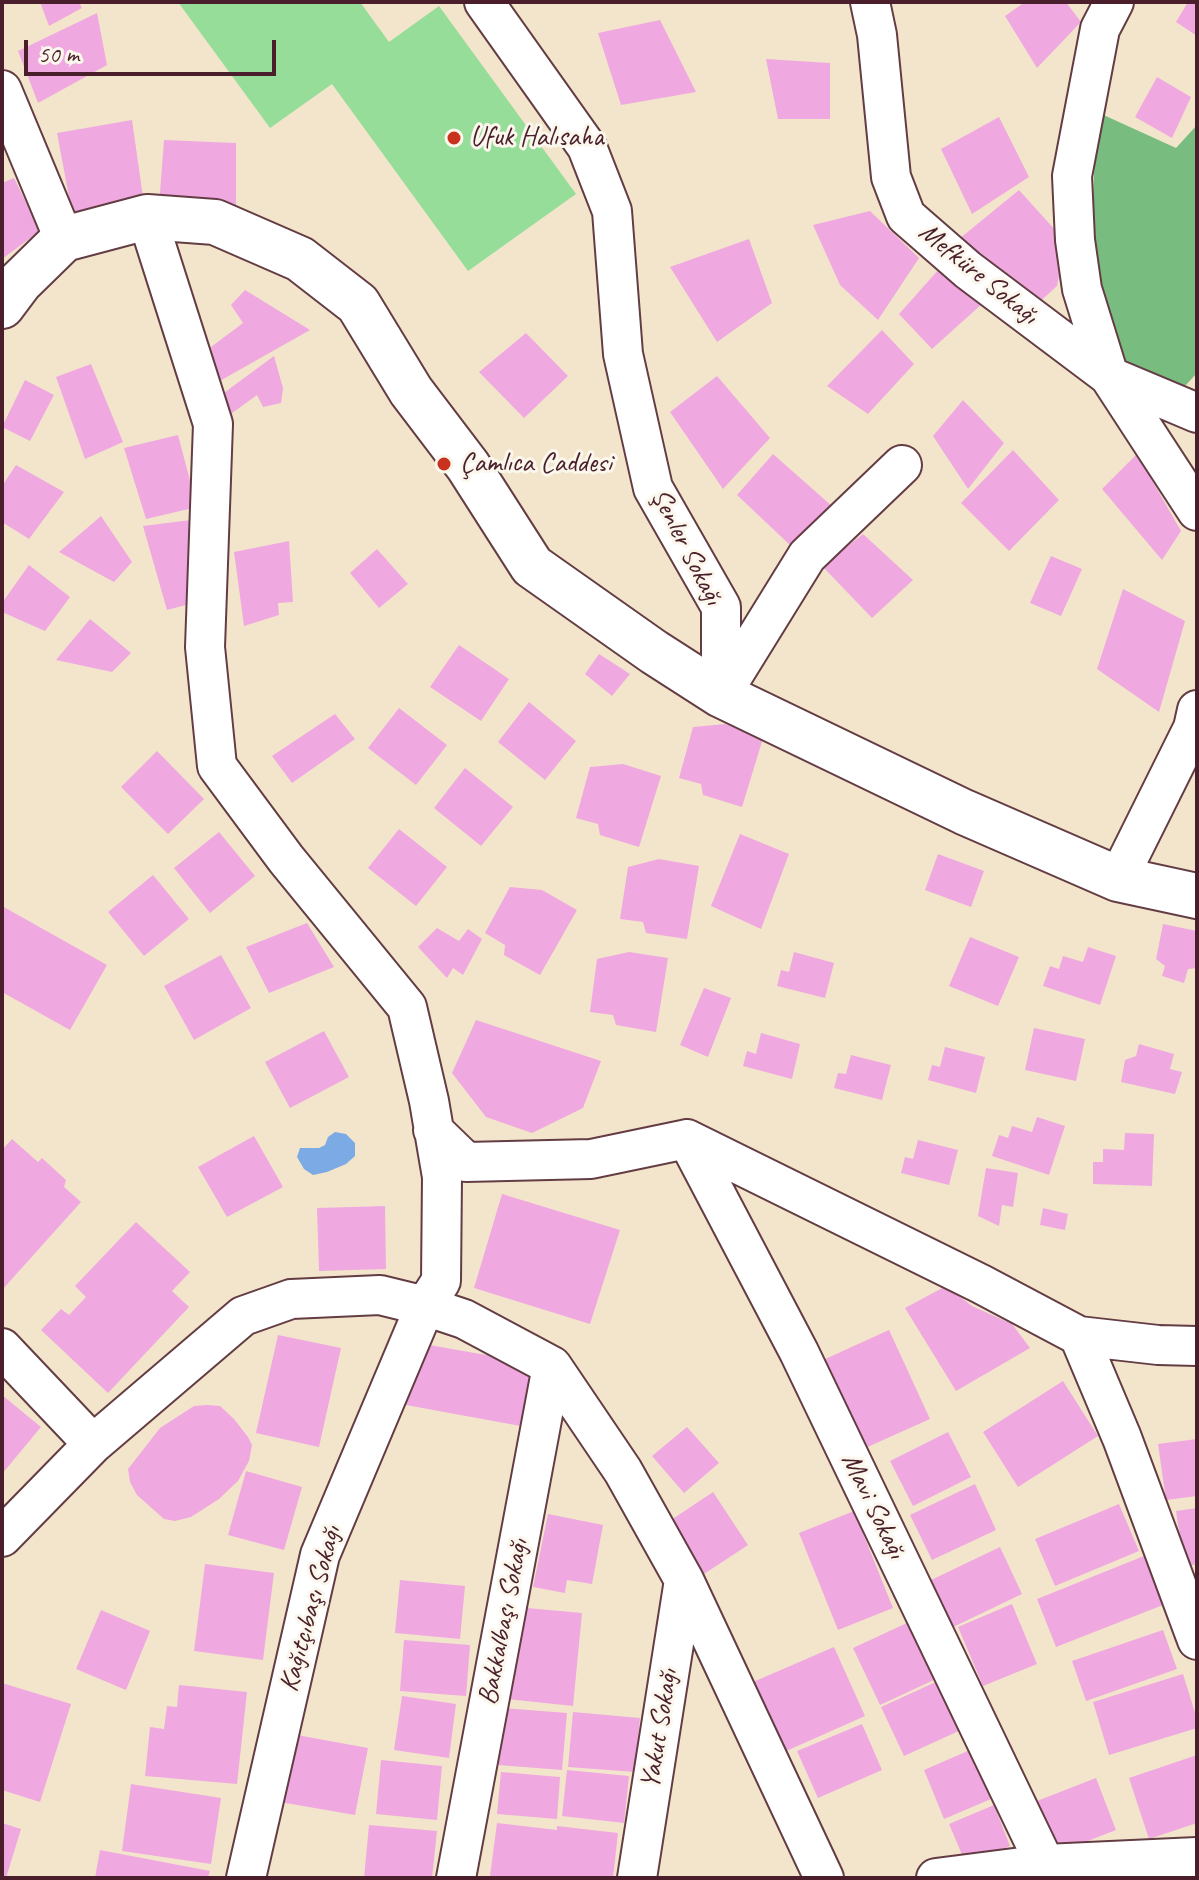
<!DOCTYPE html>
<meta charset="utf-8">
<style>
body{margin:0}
#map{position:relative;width:1199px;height:1880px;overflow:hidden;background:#f3e5cb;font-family:Caveat,sans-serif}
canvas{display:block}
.frame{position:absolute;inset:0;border:4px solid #4a1f2b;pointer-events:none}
.scale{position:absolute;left:24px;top:40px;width:252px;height:36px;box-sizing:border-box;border:4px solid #4a1f2b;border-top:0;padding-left:10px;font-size:24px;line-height:28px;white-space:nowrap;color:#4a1f2b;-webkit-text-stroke:6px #fbf7ec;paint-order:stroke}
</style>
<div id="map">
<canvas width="1199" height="1880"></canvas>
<div class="frame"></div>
<div class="scale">50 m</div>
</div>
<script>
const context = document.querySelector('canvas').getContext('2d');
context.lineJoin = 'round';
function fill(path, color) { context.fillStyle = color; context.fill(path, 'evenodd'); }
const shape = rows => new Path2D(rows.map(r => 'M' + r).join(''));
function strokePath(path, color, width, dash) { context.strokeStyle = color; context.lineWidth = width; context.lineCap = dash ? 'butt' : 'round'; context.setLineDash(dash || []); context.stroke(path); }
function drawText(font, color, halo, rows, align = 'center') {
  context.font = font + ' Caveat,sans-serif'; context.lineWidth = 6; context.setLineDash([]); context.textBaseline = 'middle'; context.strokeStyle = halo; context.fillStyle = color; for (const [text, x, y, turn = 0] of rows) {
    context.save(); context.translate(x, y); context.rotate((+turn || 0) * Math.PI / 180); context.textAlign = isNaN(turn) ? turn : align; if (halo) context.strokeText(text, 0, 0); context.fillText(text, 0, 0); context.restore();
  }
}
fill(shape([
 [178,2,360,2,389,42,439,6,576,194,468,271,332,84,270,128]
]), '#95dd98');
fill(shape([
 [1097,112,1176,148,1197,125,1197,373,1185,386,1123,370,1091,240]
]), '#78bc80');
fill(shape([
 [335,1132,346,1134,355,1143,355,1156,346,1164,327,1172,313,1175,304,1169,297,1157,300,1148,319,1148,325,1145,328,1137]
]), '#7baae5');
fill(shape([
 [40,2,79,2,82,8,49,26],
 [1025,2,1066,2,1081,22,1037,68,1005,16],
 [1188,2,1197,2,1197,36,1176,22],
 [97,13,107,65,38,103,18,51],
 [660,20,696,92,621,105,598,33],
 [766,59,830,63,830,119,778,119],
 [1157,77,1191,97,1172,138,1135,117],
 [999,117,1029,177,972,214,941,149],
 [132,120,143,197,72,213,57,133],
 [164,140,236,143,236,209,159,206],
 [14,178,40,231,2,259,2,183],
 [1019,190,1066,242,1057,286,1034,307,959,239],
 [870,211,919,258,878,320,840,285,813,225],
 [749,239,772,303,717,342,670,267],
 [940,268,983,303,932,349,899,314],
 [245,290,310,330,218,382,211,347,243,323,231,305],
 [882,330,914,364,868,414,827,386],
 [526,333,568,376,524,418,479,372],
 [274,356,283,388,281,403,263,407,257,395,228,416,217,398],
 [91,364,123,442,85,459,56,377],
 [717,376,770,438,723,489,670,412],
 [25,380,54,395,30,441,2,427],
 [963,400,1004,443,968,489,933,436],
 [178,435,197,507,146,519,124,448],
 [1013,450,1059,500,1009,551,961,503],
 [773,454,833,507,791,546,737,495],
 [1137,454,1181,531,1162,560,1102,489],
 [16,465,64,492,29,539,2,522,2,486],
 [101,516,132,562,114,582,59,552],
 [191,520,201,601,167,610,143,526],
 [863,534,913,580,872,618,822,566],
 [289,541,293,602,278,603,279,615,244,626,234,552],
 [377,549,408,584,379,608,350,573],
 [1051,556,1082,569,1061,616,1030,603],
 [29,565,70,597,45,631,2,612,2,603],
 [1123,589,1185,621,1159,712,1097,669],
 [90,619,131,653,112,672,56,660],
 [459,645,509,679,481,721,430,687],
 [599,654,630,674,612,696,585,674],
 [529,702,576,741,545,780,498,742],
 [399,708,447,745,416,785,368,748],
 [335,714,355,739,292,783,272,756],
 [725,724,764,735,742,807,703,795,701,784,679,778,693,727],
 [157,751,204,799,168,834,121,787],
 [623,764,661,776,639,847,600,835,598,824,576,818,590,767],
 [465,768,513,807,481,846,434,808],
 [399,829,447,867,416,906,368,868],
 [219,832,255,876,210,913,174,868],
 [740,834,789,854,761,929,711,906],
 [938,854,984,871,971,907,925,890],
 [659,859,699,866,687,939,646,933,643,922,620,919,628,867],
 [153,875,189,919,144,956,108,912],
 [510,887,542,890,577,910,540,975,504,955,505,945,485,933],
 [2,906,107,965,70,1030,2,992],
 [307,923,334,967,269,993,246,947],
 [1163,924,1197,931,1197,968,1188,969,1184,983,1162,976,1165,966,1156,959],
 [437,928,459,941,468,929,482,939,463,975,453,968,447,978,418,947],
 [970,937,1019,957,998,1006,949,986],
 [1088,947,1116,956,1100,1005,1043,986,1050,966,1059,969,1063,956,1083,962],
 [629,952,668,958,656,1032,616,1025,613,1015,590,1012,597,959],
 [794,952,834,963,825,998,777,986,781,970,789,972],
 [221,955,251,1008,194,1040,164,986],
 [704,988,731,998,708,1057,680,1045],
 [476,1020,601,1061,583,1108,532,1133,486,1117,452,1073],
 [1034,1028,1085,1039,1076,1081,1025,1070],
 [324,1031,349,1077,290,1108,265,1062],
 [761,1033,800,1044,792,1079,743,1066,747,1051,756,1054],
 [1139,1044,1174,1054,1170,1069,1182,1072,1175,1094,1121,1082,1125,1060,1136,1056],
 [945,1047,985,1057,976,1093,928,1080,932,1065,940,1067],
 [851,1055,891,1065,882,1100,834,1088,838,1073,846,1074],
 [1037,1117,1065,1126,1049,1175,992,1156,999,1135,1008,1138,1012,1126,1032,1132],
 [1125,1133,1154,1134,1152,1186,1093,1184,1093,1162,1103,1162,1103,1149,1124,1150],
 [254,1136,283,1187,227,1217,198,1167],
 [12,1139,38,1162,42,1158,66,1180,64,1187,81,1202,2,1290,2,1150],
 [918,1140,958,1150,949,1185,901,1173,905,1157,913,1159],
 [986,1168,1018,1173,1013,1207,1002,1205,999,1226,978,1216],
 [502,1194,620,1230,590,1324,474,1288],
 [385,1206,386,1269,319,1271,317,1208],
 [1043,1208,1068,1214,1065,1230,1040,1225],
 [136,1222,190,1272,172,1291,189,1307,108,1393,41,1330,61,1309,69,1315,86,1297,75,1286],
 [946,1286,972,1306,1012,1324,1030,1348,956,1391,905,1308],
 [889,1330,930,1419,863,1449,823,1360],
 [278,1335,341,1348,319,1447,256,1433],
 [418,1343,537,1364,526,1427,406,1405],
 [1063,1381,1098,1436,1018,1487,983,1432],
 [2,1395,41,1427,2,1474],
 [207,1405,220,1406,234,1419,248,1437,252,1445,249,1461,238,1481,219,1499,191,1517,175,1521,164,1519,137,1495,130,1482,128,1469,160,1428,194,1406],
 [687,1427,719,1463,684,1493,652,1456],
 [948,1432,971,1477,913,1506,890,1461],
 [1197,1439,1197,1496,1166,1500,1158,1444],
 [246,1471,302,1487,284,1550,228,1535],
 [975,1484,996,1530,932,1560,910,1515],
 [713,1492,748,1545,704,1574,668,1522],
 [1119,1504,1139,1551,1055,1586,1035,1539],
 [1197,1508,1197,1564,1184,1567,1176,1511],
 [854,1511,893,1608,838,1630,799,1533],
 [548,1514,603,1525,592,1584,567,1580,565,1593,533,1587],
 [1000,1547,1022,1594,951,1628,929,1581],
 [1144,1556,1163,1605,1056,1647,1037,1599],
 [205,1564,274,1573,263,1660,194,1651],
 [400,1580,465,1586,460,1639,395,1633],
 [1012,1604,1037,1664,983,1686,958,1627],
 [516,1607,582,1613,573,1706,507,1699],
 [101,1610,150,1631,126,1690,76,1669],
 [909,1622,936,1679,880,1705,853,1648],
 [1163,1630,1177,1669,1086,1701,1072,1661],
 [404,1640,470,1645,466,1696,400,1691],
 [834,1647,865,1716,784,1752,753,1682],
 [1183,1674,1197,1719,1197,1728,1109,1755,1093,1702],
 [938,1681,961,1730,904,1756,881,1707],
 [2,1683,71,1704,40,1802,2,1790],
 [179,1685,247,1692,237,1784,145,1776,150,1727,164,1729,167,1706,177,1707],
 [402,1696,456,1704,449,1758,394,1750],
 [503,1708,567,1713,562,1770,498,1765],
 [573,1712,640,1718,635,1772,568,1767],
 [862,1724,882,1770,818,1798,797,1751],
 [286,1733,368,1748,355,1815,274,1801],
 [970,1750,991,1799,944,1819,924,1770],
 [1197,1755,1197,1823,1149,1839,1129,1778],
 [381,1760,442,1766,437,1820,376,1814],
 [567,1770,629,1776,624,1823,562,1816],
 [501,1772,560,1777,557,1819,497,1814],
 [1096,1778,1116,1830,1057,1853,1037,1801],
 [131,1784,221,1798,211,1864,122,1851],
 [994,1805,1010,1846,966,1864,949,1824],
 [2,1823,21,1829,6,1878,2,1878],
 [497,1823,557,1830,557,1826,618,1833,613,1878,507,1878,490,1876],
 [369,1825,437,1831,432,1878,364,1878],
 [100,1850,210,1871,208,1878,95,1878]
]), '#efa9e0');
const minor = shape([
 [484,2,587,147,612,211,623,354,653,488,721,607,721,695],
 [870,2,877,35,891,177,906,216,968,270,1109,376,1197,413],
 [1114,2,1100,29,1072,176,1075,240,1082,289,1109,376,1197,511],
 [2,90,64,239],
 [147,217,213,424,205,647,217,766,286,859,407,1007,429,1101,442,1177,441,1281,425,1306,320,1555,246,1878],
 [721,695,807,556,902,465],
 [1118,879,1193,728,1197,710],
 [433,1130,466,1162,591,1159,687,1139,981,1284,1079,1336,1158,1345,1197,1346],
 [687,1139,799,1352,1045,1864,1049,1878],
 [1079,1336,1122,1438,1197,1640],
 [2,1348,93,1444],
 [2,1537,93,1444,243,1316,291,1299,380,1295,425,1306,464,1319,552,1366,623,1471,684,1580,824,1878],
 [456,1878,552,1366],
 [637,1878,684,1580],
 [936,1878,1045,1864,1197,1857]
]);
const secondary = shape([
 [2,306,20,282,64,239,147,217,215,222,300,259,358,304,411,391,468,466,532,566,654,652,721,695,964,812,1118,879,1197,896]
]);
strokePath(minor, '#633d43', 42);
strokePath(secondary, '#633d43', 48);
strokePath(minor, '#fff', 38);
strokePath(secondary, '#fff', 44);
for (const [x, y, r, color] of [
 [454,138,8,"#c8321e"],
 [444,464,8,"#c8321e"]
]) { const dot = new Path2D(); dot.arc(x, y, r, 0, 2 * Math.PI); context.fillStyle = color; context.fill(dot); strokePath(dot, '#fbf7ec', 3); }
drawText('28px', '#4a1f2b', '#fbf7ec', [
 ["Ufuk Halısaha",470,138],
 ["Çamlıca Caddesi",460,464]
], 'left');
drawText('28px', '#4a1f2b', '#fbf7ec', [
 ["Mefküre Sokağı",978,274,39],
 ["Şenler Sokağı",686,547,63],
 ["Mavi Sokağı",873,1506,64],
 ["Kağıtçıbaşı Sokağı",311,1609,-75],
 ["Bakkalbaşı Sokağı",504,1622,-79],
 ["Yakut Sokağı",660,1729,-81]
]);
</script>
